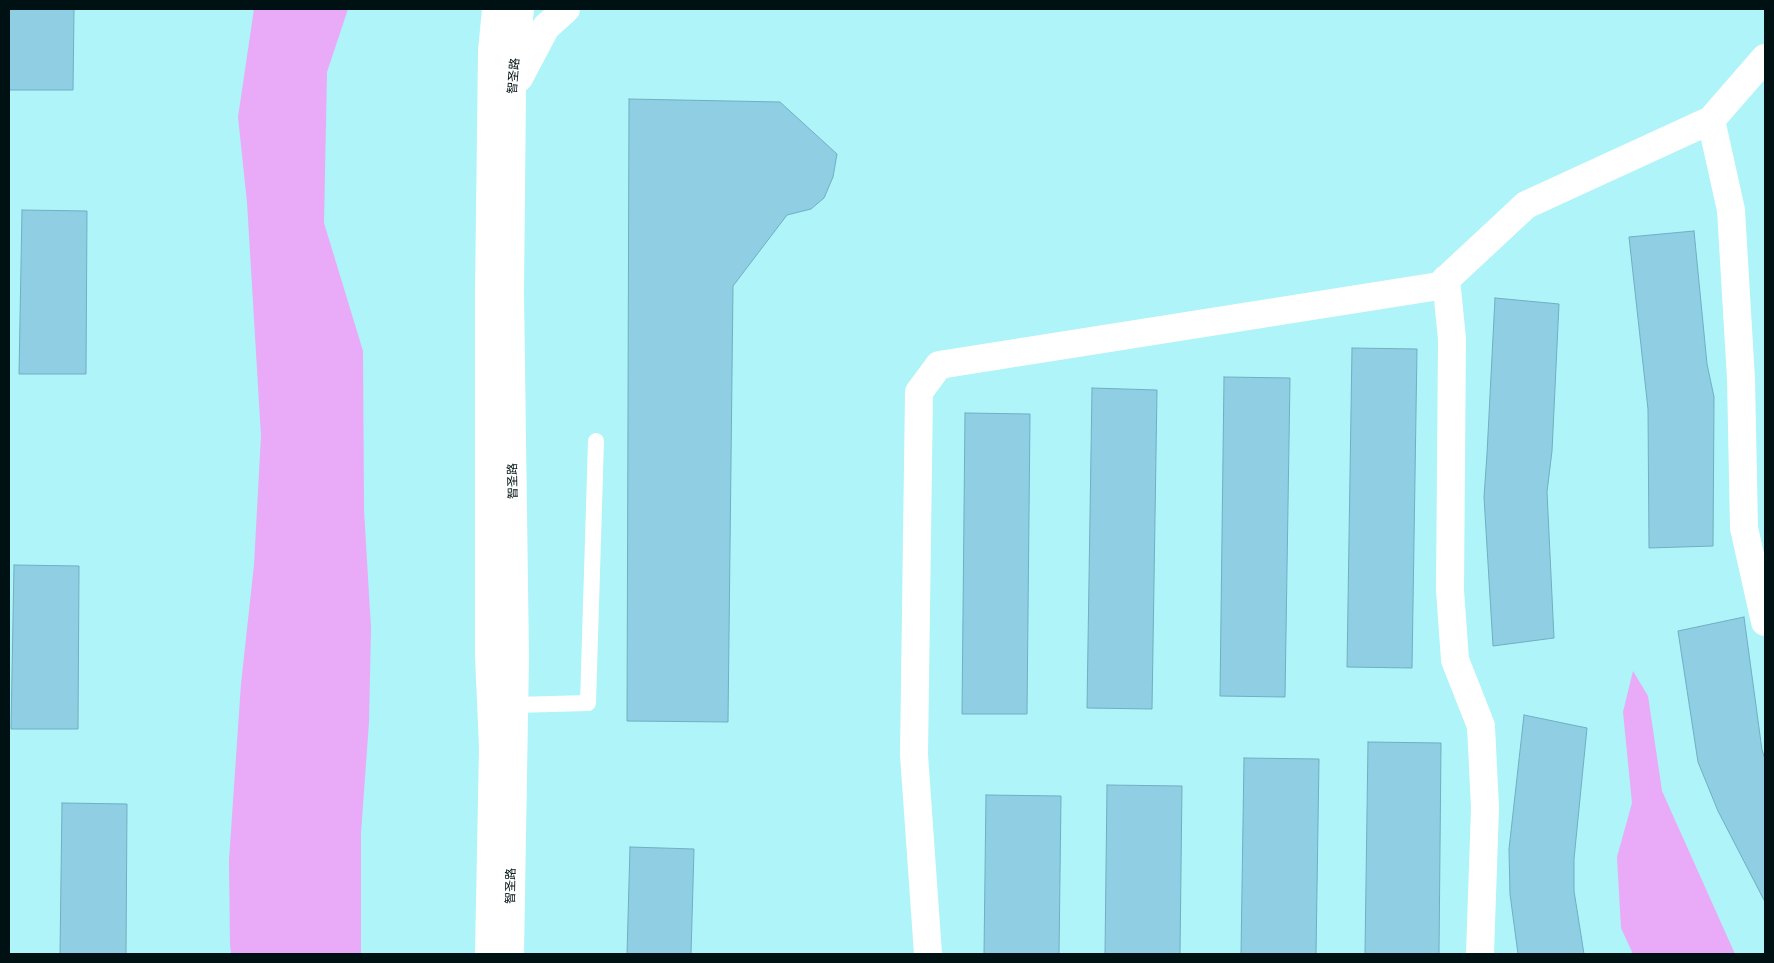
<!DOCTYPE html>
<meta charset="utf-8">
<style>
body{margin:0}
#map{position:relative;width:1774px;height:963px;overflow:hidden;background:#aef4f8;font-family:Mulish,sans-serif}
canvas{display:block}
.frame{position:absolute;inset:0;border:10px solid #001113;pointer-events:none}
</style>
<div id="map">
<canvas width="1774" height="963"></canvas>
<div class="frame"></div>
</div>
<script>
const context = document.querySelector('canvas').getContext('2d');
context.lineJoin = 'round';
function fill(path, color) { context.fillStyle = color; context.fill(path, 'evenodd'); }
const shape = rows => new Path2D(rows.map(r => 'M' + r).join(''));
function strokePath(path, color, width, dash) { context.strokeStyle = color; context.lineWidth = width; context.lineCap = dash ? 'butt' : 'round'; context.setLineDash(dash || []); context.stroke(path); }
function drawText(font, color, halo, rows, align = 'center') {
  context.font = font + ' Mulish,"Noto Sans SC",sans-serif'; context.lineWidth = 4.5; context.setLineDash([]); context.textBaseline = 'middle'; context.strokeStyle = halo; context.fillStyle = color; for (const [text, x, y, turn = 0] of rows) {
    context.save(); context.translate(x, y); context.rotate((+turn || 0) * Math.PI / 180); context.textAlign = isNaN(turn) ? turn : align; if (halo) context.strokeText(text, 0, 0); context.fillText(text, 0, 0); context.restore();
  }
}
fill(shape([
 [254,9,348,9,327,72,324,223,363,351,364,510,371,628,369,722,361,833,361,954,231,954,230,944,229,860,241,684,254,565,261,436,247,202,238,117],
 [1633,671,1648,696,1662,791,1735,954,1633,954,1621,928,1617,857,1632,803,1623,712]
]), '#e9aaf8');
const building = shape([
 [9,9,74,9,73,90,9,90,9,9],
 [629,99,780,102,837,154,833,177,824,198,811,209,787,215,733,286,728,722,627,721,629,99],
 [22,210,87,211,86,374,19,374,22,210],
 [1694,231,1707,364,1714,397,1713,546,1649,548,1648,409,1629,237,1694,231],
 [1495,298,1559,304,1552,451,1547,492,1554,638,1493,646,1484,497,1487,454,1495,298],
 [1352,348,1417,349,1412,668,1347,667,1352,348],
 [1224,377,1290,378,1285,697,1220,696,1224,377],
 [1092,388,1157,390,1152,709,1087,708,1092,388],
 [965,413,1030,414,1027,714,962,714,965,413],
 [14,565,79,566,78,729,11,729,14,565],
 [1744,617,1762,750,1765,759,1765,902,1718,811,1698,762,1678,631,1744,617],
 [1524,715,1587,728,1574,859,1574,891,1584,954,1518,954,1510,894,1509,849,1524,715],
 [1368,742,1441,743,1439,954,1365,954,1368,742],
 [1244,758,1319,759,1316,954,1241,954,1244,758],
 [1107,785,1182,786,1180,954,1105,954,1107,785],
 [986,795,1061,796,1059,954,984,954,986,795],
 [62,803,127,804,126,954,60,954,62,803],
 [630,847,694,849,691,954,627,954,630,847]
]);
fill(building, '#90cfe3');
strokePath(building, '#70aec1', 1);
strokePath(shape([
 [515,705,588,703,596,441]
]), '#fff', 16);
strokePath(shape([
 [1711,120,1731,210,1741,379,1744,528,1765,622],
 [1446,279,1452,339,1450,590,1455,660,1481,726,1485,808,1480,954],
 [928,954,914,755,919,392,939,365,1439,286,1526,205,1711,120,1765,58]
]), '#fff', 28);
strokePath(shape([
 [519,78,546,27,566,9],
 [489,954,493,747,489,656,489,293,492,51,496,9],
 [510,954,515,657,510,293,512,91,520,9]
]), '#fff', 28);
drawText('12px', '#001113', '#fff', [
 ["智圣路",514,76,-85],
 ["智圣路",513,481,-91],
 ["智圣路",511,886,-89]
]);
</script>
